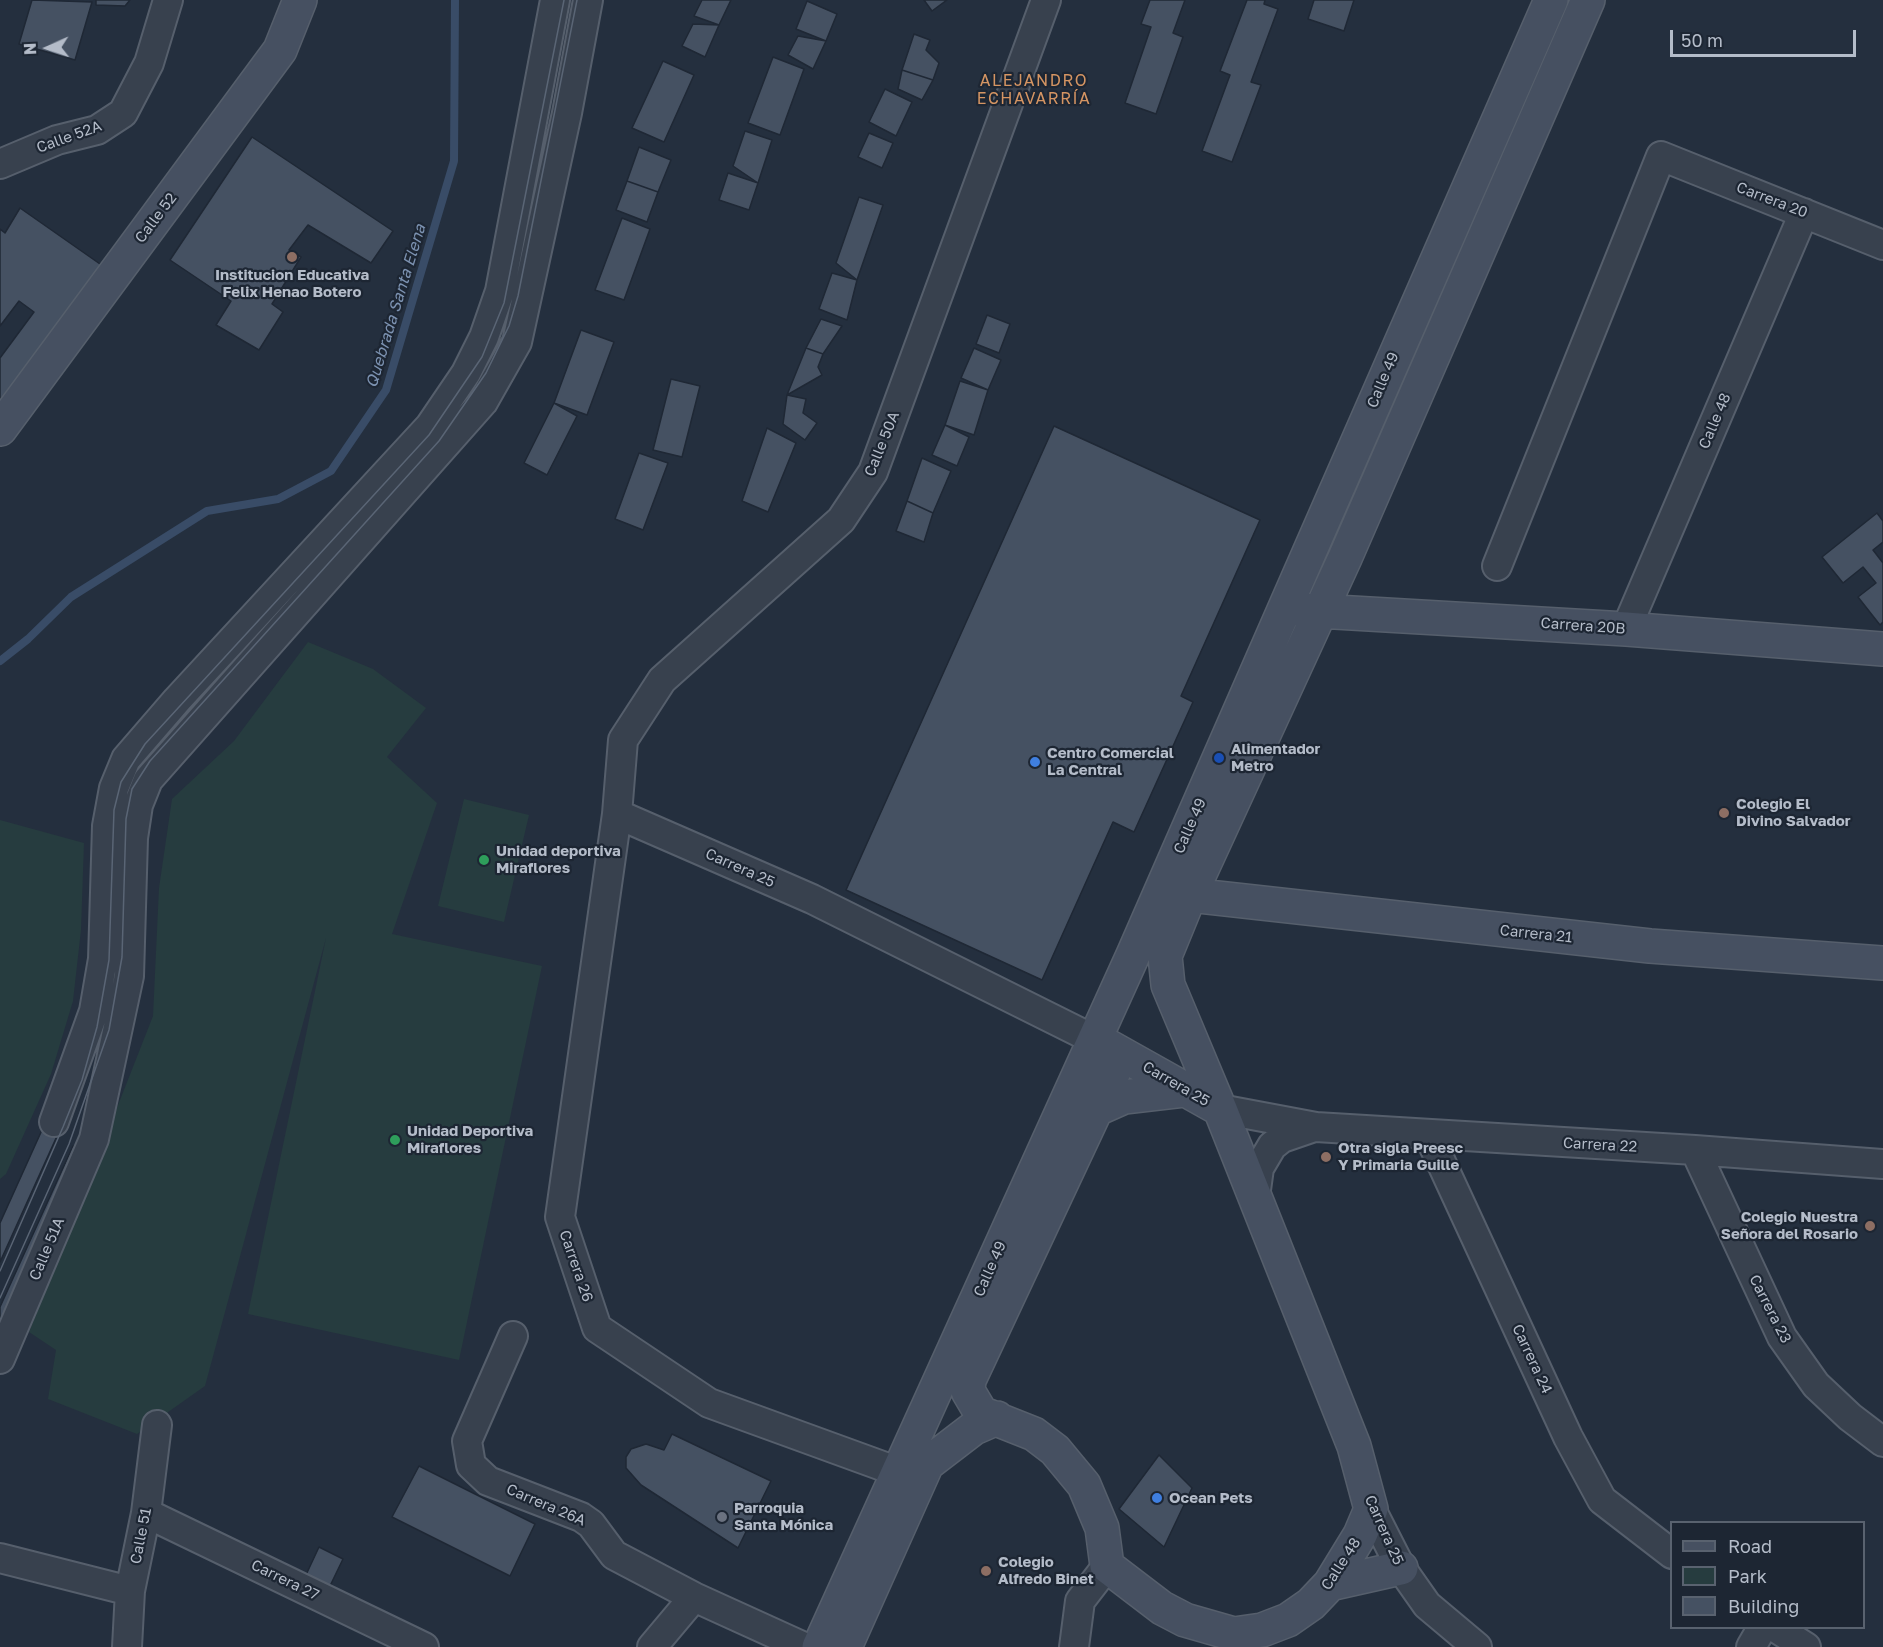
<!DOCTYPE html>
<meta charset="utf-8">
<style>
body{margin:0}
#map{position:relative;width:1883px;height:1647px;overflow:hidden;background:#242f3e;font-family:"Golos Text",sans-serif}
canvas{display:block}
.legend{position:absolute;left:1670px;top:1521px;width:195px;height:108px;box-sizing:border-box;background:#1d2633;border:2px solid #59626f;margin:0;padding:8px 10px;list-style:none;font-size:18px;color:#b4bcc9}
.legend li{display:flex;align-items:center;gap:12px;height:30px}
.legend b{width:30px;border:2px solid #59626f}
.north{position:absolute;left:18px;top:18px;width:60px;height:60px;-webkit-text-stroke:4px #1d2633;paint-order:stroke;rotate:267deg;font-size:16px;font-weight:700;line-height:24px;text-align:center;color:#b4bcc9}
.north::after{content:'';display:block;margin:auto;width:21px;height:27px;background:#b4bcc9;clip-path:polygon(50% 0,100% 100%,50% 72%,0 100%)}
.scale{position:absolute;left:1670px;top:30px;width:186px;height:27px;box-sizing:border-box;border:3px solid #b4bcc9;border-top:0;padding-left:8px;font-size:18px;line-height:21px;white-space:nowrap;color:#b4bcc9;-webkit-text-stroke:4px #1d2633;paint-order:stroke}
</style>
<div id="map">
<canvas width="1883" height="1647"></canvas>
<ul class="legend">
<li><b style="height:8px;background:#465061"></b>Road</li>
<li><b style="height:16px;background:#263c3f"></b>Park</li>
<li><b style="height:16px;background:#455162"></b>Building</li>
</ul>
<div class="north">N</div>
<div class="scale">50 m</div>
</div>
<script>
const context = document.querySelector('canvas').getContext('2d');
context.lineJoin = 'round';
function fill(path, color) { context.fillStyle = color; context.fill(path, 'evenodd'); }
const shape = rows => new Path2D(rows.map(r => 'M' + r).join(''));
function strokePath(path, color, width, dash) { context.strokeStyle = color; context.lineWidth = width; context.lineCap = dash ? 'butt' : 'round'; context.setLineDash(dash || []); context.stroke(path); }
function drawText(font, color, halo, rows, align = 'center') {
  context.font = font + ' "Golos Text",sans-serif'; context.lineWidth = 4.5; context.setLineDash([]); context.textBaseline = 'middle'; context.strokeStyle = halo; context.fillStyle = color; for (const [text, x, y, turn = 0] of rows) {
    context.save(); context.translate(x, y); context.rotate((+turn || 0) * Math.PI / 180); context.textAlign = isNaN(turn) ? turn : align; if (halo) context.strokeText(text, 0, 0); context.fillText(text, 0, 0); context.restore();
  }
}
fill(shape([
 [308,642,373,669,426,708,387,757,437,803,392,934,542,966,459,1360,248,1314,326,938,205,1386,137,1434,48,1399,56,1350,29,1332,153,1016,159,888,172,799,234,741],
 [464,799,529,815,504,922,438,906],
 [0,820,84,843,81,930,73,1001,51,1074,6,1174,0,1179]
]), '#263c3f');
strokePath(shape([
 [0,661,28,639,71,597,207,511,278,499,331,471,386,390,454,161,455,0]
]), '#394c67', 8);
const building = shape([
 [32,0,92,2,75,60,19,44,32,0],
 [96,0,130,0,125,6,96,5,96,0],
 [702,0,731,0,719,25,694,16,702,0],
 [924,0,947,0,932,11,924,0],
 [1150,0,1185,0,1173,33,1183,37,1156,114,1125,103,1151,27,1141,24,1150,0],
 [1247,0,1265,0,1264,4,1278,9,1251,82,1261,85,1232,162,1202,151,1230,75,1220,71,1247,0],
 [1314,0,1354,0,1344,31,1308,19,1314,0],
 [807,1,837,14,826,41,796,29,807,1],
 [693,24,719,25,705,57,682,46,693,24],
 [914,34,930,40,926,50,939,63,933,80,902,70,914,34],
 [798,36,826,41,813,69,788,55,798,36],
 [773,57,804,69,780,135,748,123,773,57],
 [663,61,694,75,664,142,632,128,663,61],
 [902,70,933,80,922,100,898,89,902,70],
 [885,89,912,102,896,136,869,122,885,89],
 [745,131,772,140,758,183,733,166,745,131],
 [869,133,893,143,882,168,858,157,869,133],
 [252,137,393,231,371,263,308,225,289,250,301,257,272,304,283,312,259,350,216,325,231,301,170,260,252,137],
 [639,147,671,160,658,192,627,181,639,147],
 [728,173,758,183,749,210,719,200,728,173],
 [627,181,658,192,647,222,616,210,627,181],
 [859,197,883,205,857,280,836,263,859,197],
 [20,208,110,271,0,407,0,358,34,312,19,301,0,326,0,229,5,233,20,208],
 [622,218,650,229,624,300,595,290,622,218],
 [832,273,857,280,847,320,819,309,832,273],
 [987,315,1010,324,999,353,976,344,987,315],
 [821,319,842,326,823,354,806,348,821,319],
 [581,330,614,342,587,415,554,403,581,330],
 [806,348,823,354,818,367,822,375,787,395,806,348],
 [974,348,1001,360,988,390,961,378,974,348],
 [671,379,700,386,682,457,653,450,671,379],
 [960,381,988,390,974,435,945,425,960,381],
 [787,395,806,399,803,413,817,423,805,440,783,424,787,395],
 [554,403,577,416,547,475,524,463,554,403],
 [945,425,969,437,957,466,932,455,945,425],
 [1054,426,1260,520,1181,696,1193,702,1134,832,1113,822,1042,980,846,890,1054,426],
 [767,428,796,443,768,512,742,501,767,428],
 [639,453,668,463,643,530,615,519,639,453],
 [922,458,951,471,933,513,907,501,922,458],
 [907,501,933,513,924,542,896,531,907,501],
 [1877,513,1883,521,1883,542,1873,550,1883,563,1883,622,1880,625,1858,597,1876,583,1863,567,1843,583,1822,557,1877,513],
 [42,1130,57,1136,0,1262,0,1223,42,1130],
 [73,1146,87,1153,0,1346,0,1307,73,1146],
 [672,1434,771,1481,738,1548,641,1485,626,1468,626,1457,631,1449,646,1444,664,1450,672,1434],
 [1159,1455,1192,1488,1164,1547,1119,1509,1159,1455],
 [419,1466,535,1524,510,1576,392,1517,419,1466],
 [319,1547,343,1559,329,1588,305,1577,319,1547]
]);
fill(building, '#455162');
strokePath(building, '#1f2835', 1.5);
const street = shape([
 [0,164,57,140,97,130,123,113,149,63,168,0],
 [1497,566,1661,156,1883,245],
 [1626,629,1804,213],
 [617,814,812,899,1093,1039],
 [1220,1109,1316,1127,1695,1150,1883,1164],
 [54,1122,94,1011,103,959,107,826,114,788,126,759,177,700,430,426,466,373,484,337,500,291,555,0],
 [1429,1136,1568,1437,1602,1500,1672,1554],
 [1695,1150,1782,1337,1816,1385,1850,1417,1883,1442],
 [1255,1197,1259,1168,1272,1146,1282,1138,1314,1127],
 [513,1336,467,1441,471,1465,488,1481,581,1517,591,1524,614,1555,694,1597,804,1647],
 [0,1359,94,1139,129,976,133,838,138,805,148,780,483,402,517,342,567,113,588,0],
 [918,1479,709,1403,597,1328,560,1217,617,814,623,740,662,680,841,520,873,472,1046,0],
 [1371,1509,1401,1568,1427,1605,1477,1647],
 [146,1513,424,1647],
 [0,1558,130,1591],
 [1776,1628,1806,1647],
 [127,1647,130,1591,146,1513,157,1425],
 [652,1647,694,1597],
 [1074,1647,1080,1601,1107,1566],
 [1751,1647,1762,1628]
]);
const secondary = shape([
 [0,429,280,50,300,0],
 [1301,610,1626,629,1883,649],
 [1190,895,1650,946,1883,963],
 [1104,1044,1220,1109],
 [1122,1054,969,1380,968,1391,981,1413,1034,1434,1055,1450,1084,1485,1102,1528,1107,1566,1162,1608,1185,1620,1234,1634,1262,1630,1288,1620,1311,1604,1330,1584,1360,1535,1371,1509,1354,1446,1220,1109,1168,985,1165,956,1190,895,1345,558,1588,0],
 [1097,1109,1124,1097,1184,1090],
 [1330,1584,1401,1568],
 [819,1647,1133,955,1551,0],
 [845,1647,927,1464,974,1428,997,1418]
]);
strokePath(street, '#565f6c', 32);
strokePath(secondary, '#565f6c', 36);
strokePath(street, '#38414e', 28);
strokePath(secondary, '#465061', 33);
strokePath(shape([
 [0,1271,63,1127,82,1080,97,1027,109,960,114,810,121,782,145,744,429,435,482,357,504,303,564,0],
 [0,1298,69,1144,109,1030,122,957,126,819,132,789,150,761,439,441,486,373,509,326,518,296,577,0]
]), '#5a6575', 1.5);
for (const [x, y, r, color] of [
 [292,257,6,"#8d6e63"],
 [1219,758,6,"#1a4fb4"],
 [1035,762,6,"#3f7fe0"],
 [1724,813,6,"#8d6e63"],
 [484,860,6,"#2e9e5b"],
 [395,1140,6,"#2e9e5b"],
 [1326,1157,6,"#8d6e63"],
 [1870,1226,6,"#8d6e63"],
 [1157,1498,6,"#3f7fe0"],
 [722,1517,6,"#6b7280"],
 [986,1571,6,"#8d6e63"]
]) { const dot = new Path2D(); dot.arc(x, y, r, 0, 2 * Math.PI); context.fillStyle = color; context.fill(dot); strokePath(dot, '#1d2633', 2); }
drawText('15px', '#b4bcc9', '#1d2633', [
 ["Calle 52A",69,137,-20],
 ["Carrera 20",1772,200,21],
 ["Calle 52",156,218,-53],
 ["Calle 49",1383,380,-67],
 ["Calle 48",1715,421,-67],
 ["Calle 50A",882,444,-68],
 ["Carrera 20B",1583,626,4],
 ["Calle 49",1190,826,-66],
 ["Carrera 25",740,868,24],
 ["Carrera 21",1536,934,6],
 ["Carrera 25",1176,1084,30],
 ["Carrera 22",1600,1145,3],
 ["Calle 51A",47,1249,-67],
 ["Carrera 26",576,1266,71],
 ["Calle 49",990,1269,-66],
 ["Carrera 23",1770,1309,63],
 ["Carrera 24",1532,1359,65],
 ["Carrera 26A",546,1505,23],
 ["Carrera 25",1384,1530,66],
 ["Calle 51",141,1536,-79],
 ["Calle 48",1341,1564,-57],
 ["Carrera 27",285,1580,26]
]);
drawText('bold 15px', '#b4bcc9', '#1d2633', [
 ["Institucion Educativa",292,275,"center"],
 ["Felix Henao Botero",292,292,"center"],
 ["Alimentador",1231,749],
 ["Metro",1231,766],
 ["Centro Comercial",1047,753],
 ["La Central",1047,770],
 ["Colegio El",1736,804],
 ["Divino Salvador",1736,821],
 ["Unidad deportiva",496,851],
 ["Miraflores",496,868],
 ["Unidad Deportiva",407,1131],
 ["Miraflores",407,1148],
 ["Otra sigla Preesc",1338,1148],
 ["Y Primaria Guille",1338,1165],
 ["Colegio Nuestra",1858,1217,"right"],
 ["Señora del Rosario",1858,1234,"right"],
 ["Ocean Pets",1169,1498],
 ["Parroquia",734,1508],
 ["Santa Mónica",734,1525],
 ["Colegio",998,1562],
 ["Alfredo Binet",998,1579]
], 'left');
context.letterSpacing = '1.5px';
drawText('16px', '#d59563', '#1d2633', [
 ["ALEJANDRO",1034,81],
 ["ECHAVARRÍA",1034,99]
]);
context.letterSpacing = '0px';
drawText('italic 16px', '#7c92b1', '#1d2633', [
 ["Quebrada Santa Elena",396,306,-73]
]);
</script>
